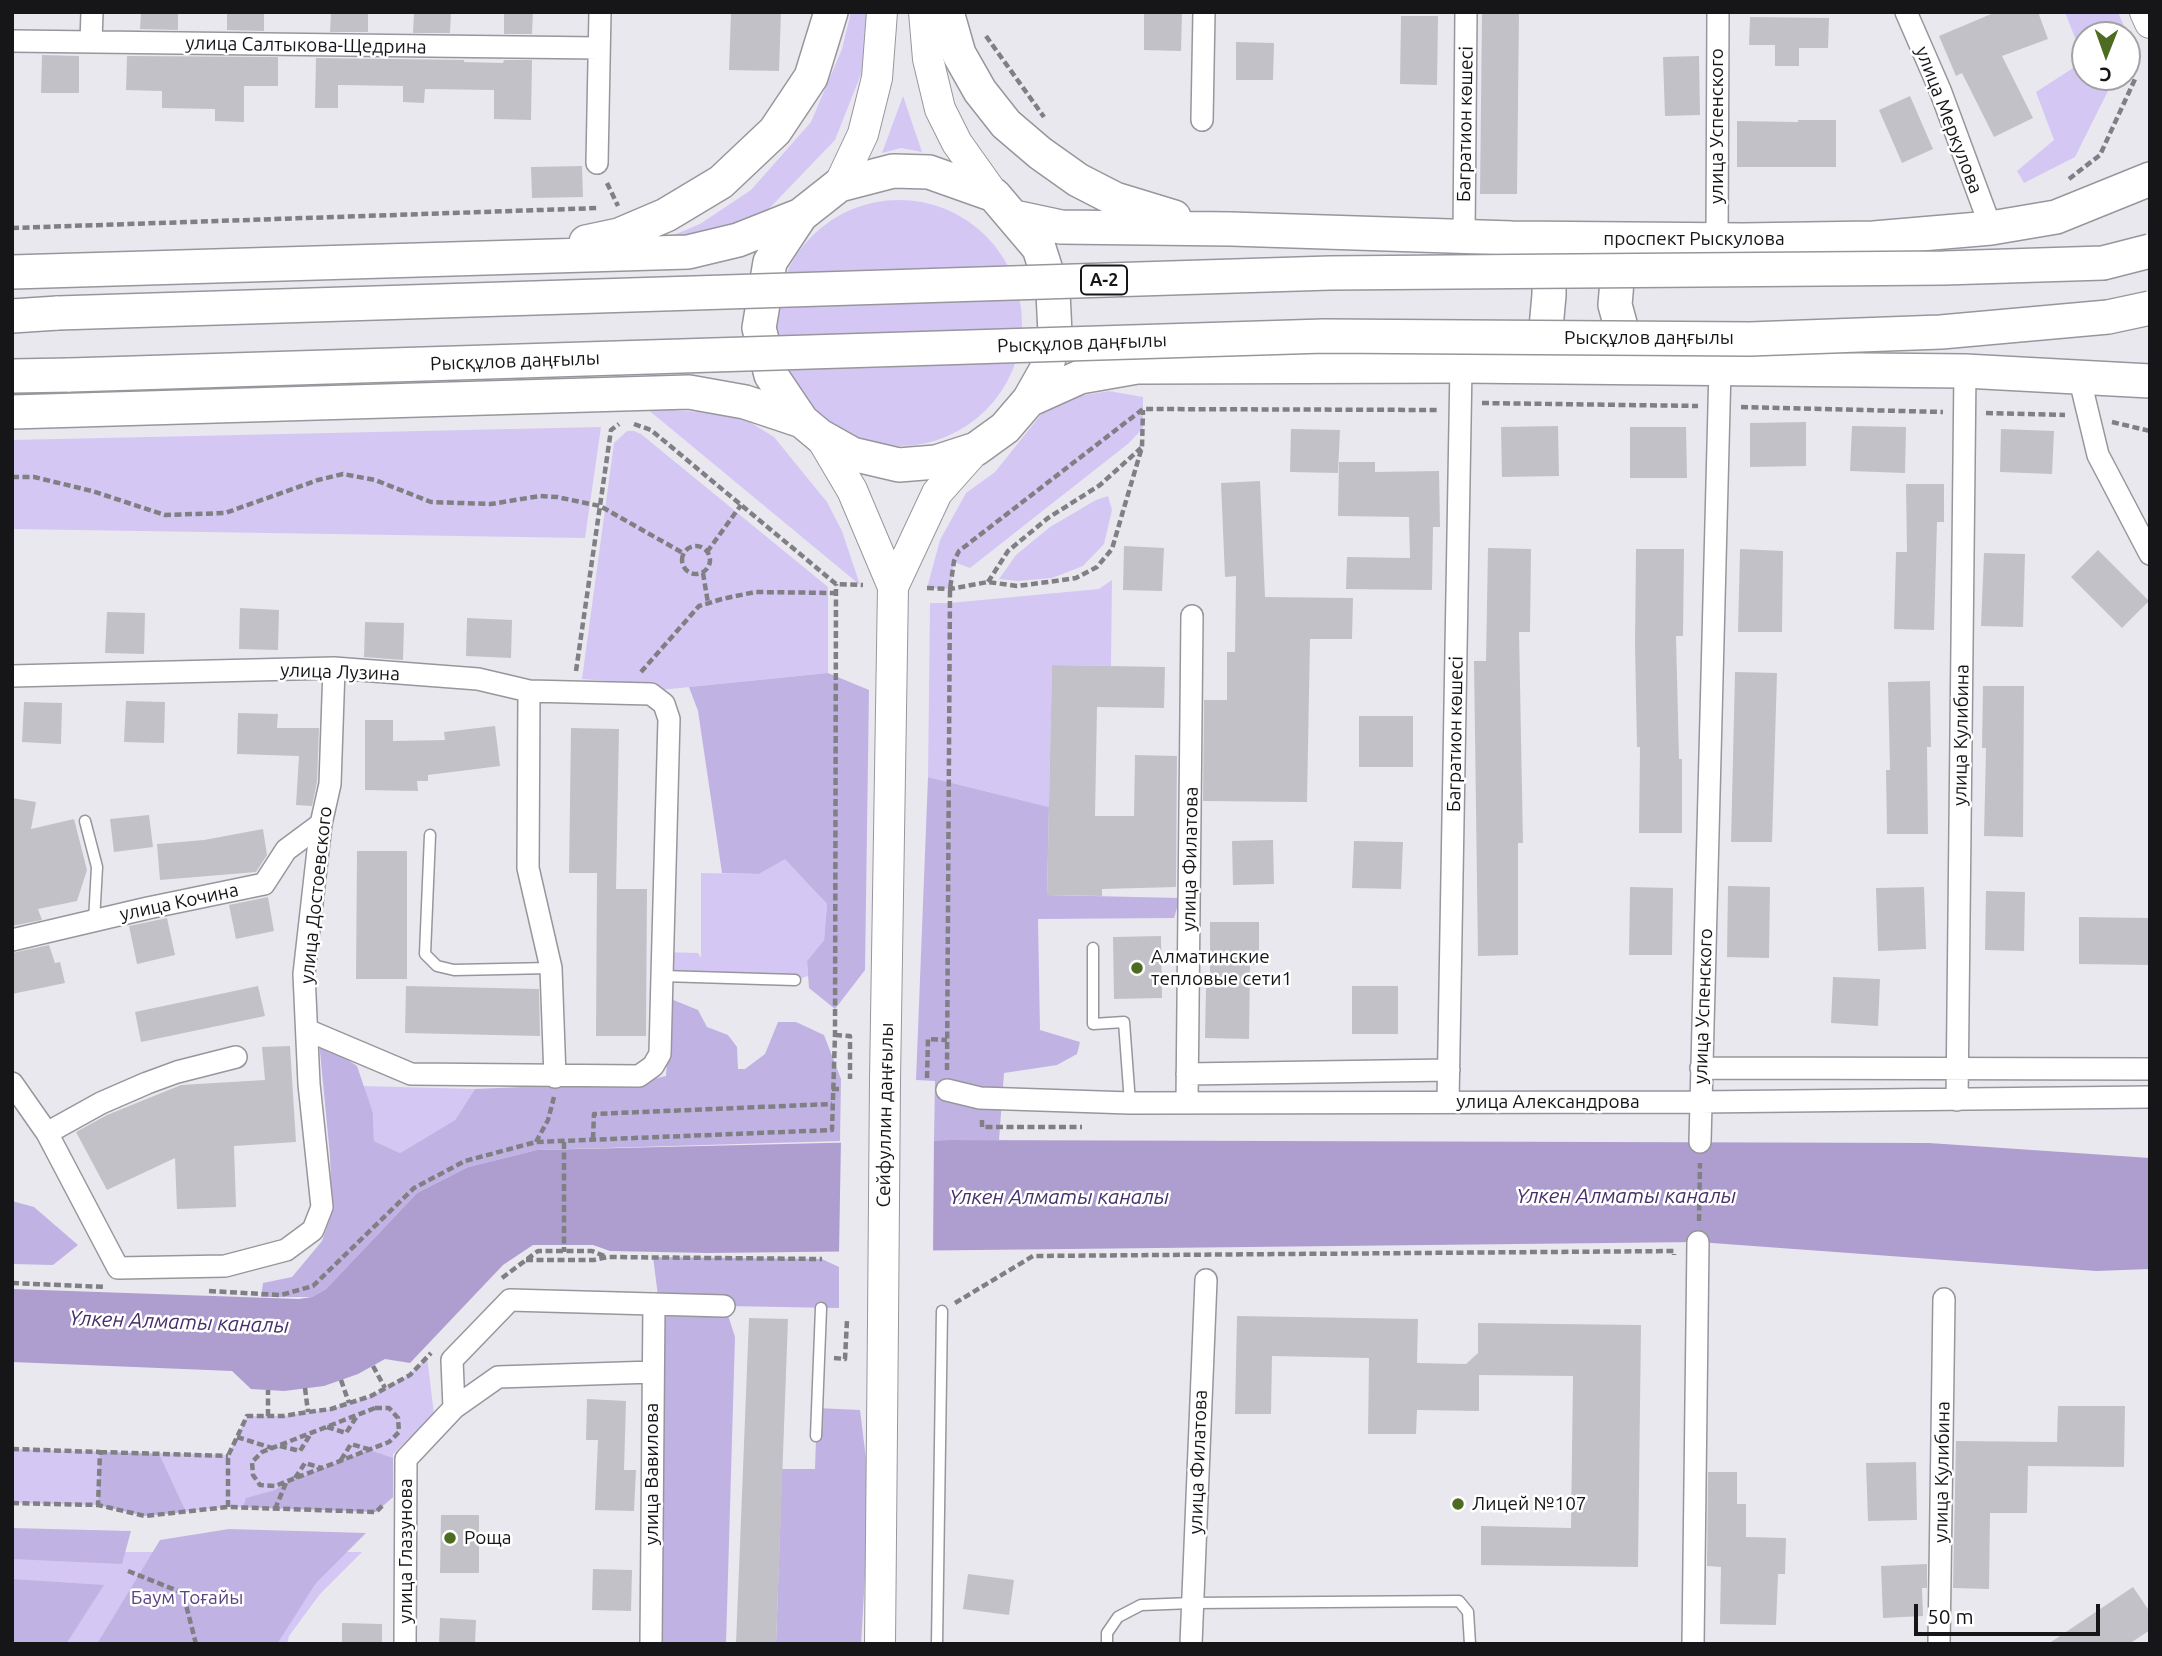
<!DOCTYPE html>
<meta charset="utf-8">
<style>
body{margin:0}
#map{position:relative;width:2162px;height:1656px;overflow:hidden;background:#eae8ef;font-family:Ubuntu,sans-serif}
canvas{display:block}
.frame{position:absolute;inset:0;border:14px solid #161518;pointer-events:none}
.north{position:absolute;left:2071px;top:21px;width:70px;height:70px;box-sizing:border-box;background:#fff;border:2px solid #a2a1a3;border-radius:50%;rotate:181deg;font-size:19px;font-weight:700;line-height:28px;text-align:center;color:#161518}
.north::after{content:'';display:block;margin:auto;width:24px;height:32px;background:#4d6b21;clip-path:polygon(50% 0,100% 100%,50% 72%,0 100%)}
.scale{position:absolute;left:1914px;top:1604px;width:186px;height:32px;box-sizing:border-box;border:4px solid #161518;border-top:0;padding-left:9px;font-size:21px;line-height:24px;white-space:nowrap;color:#161518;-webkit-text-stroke:5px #fff;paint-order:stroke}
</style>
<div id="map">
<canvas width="2162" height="1656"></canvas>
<div class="frame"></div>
<div class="north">С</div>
<div class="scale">50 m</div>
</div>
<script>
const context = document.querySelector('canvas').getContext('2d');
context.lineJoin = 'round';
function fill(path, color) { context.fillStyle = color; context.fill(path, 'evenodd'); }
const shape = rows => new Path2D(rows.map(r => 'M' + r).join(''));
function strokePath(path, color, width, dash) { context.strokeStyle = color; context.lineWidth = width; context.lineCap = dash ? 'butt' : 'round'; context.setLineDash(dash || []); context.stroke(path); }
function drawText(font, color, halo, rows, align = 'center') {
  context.font = font + ' Ubuntu,sans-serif'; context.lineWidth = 5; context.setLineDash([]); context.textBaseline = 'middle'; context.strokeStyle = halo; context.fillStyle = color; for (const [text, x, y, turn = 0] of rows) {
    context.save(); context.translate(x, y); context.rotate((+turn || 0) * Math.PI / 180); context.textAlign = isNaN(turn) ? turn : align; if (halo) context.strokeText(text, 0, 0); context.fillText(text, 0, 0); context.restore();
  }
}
fill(shape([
 [851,12,872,12,867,59,835,140,761,217,710,238,650,245,700,224,751,190,811,122,842,49],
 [2065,12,2118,12,2131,43,2127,52,2127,35,2085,35,2085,77,2115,77,2075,157,2024,183,2017,171,2054,140,2036,92,2084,61],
 [903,96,922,152,901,148,882,153],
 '776 323a123 123 0 1 1 246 0a123 123 0 1 1-246 0Z',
 [1109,391,1143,397,1143,428,1129,443,970,568,954,562,950,589,927,588,940,540,966,493,995,472,1047,407,1073,397],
 [646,408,727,414,745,419,774,437,827,502,842,531,860,585],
 [601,427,585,538,12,529,12,440],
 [627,431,634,431,641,434,828,587,828,673,660,690,646,684,582,679,614,443],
 [1108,496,1112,510,1104,544,1083,566,1052,578,1018,581,999,579,1016,555,1050,527,1096,500],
 [1112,580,1111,666,1052,665,1049,807,928,777,930,603,950,603,1099,589],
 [785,858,827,904,824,940,807,961,808,976,795,980,662,976,663,952,698,953,701,958,701,873,759,874],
 [362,1086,475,1089,455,1120,400,1153,374,1141,373,1113],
 [427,1357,434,1414,393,1454,393,1497,376,1512,228,1507,145,1516,98,1505,12,1503,12,1449,228,1455,247,1416,283,1416,308,1412,331,1409,371,1396,409,1375],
 [12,1552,362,1552,320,1594,289,1636,287,1644,12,1644]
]), '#d5c7f4');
fill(shape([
 [828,673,869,690,865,970,835,1009,809,988,807,961,824,940,827,904,785,859,759,874,722,873,698,711,689,687],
 [928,777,1049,807,1047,895,1180,898,1174,918,1038,919,1040,1030,1080,1042,1077,1054,1057,1065,1004,1073,999,1140,934,1140,935,1081,916,1080],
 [671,999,698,1010,707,1027,728,1035,737,1047,738,1069,745,1069,765,1054,778,1022,796,1022,824,1035,841,1079,840,1141,537,1150,468,1167,417,1193,326,1289,312,1297,261,1297,263,1283,292,1277,322,1241,332,1213,330,1156,319,1041,357,1066,373,1113,374,1141,400,1153,455,1120,475,1089,639,1082,666,1076],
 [12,1201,34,1207,78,1245,53,1265,12,1264],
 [653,1257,822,1259,839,1267,839,1308,725,1306,735,1337,726,1644,651,1644,659,1304],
 [817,1408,860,1410,870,1491,861,1644,776,1644,782,1469,815,1469],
 [369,1450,393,1458,393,1497,376,1512,243,1507,246,1498,275,1490,286,1483],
 [100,1452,159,1454,186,1512,145,1516,98,1505],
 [12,1528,131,1531,122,1564,12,1559],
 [229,1529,366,1533,316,1583,277,1644,97,1644,160,1540],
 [12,1579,104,1585,66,1644,12,1644]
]), '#c1b2e4');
fill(shape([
 [950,1140,1929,1143,2150,1158,2150,1269,2096,1271,1698,1242,707,1253,610,1251,593,1245,533,1245,503,1265,410,1363,385,1359,358,1374,324,1386,284,1391,251,1389,232,1371,12,1362,12,1289,299,1299,312,1297,326,1289,417,1193,468,1167,537,1150]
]), '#ae9ed0');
fill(shape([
 [934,1136,933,1253,839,1253,841,1138]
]), '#eae8ef');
fill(shape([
 [141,12,178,12,178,30,140,29],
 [227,12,264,12,264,31,227,30],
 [331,12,368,12,368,32,330,32],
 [414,12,451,12,450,33,413,33],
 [504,12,533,12,532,34,504,34],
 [731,12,781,12,779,71,729,70],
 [1482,12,1519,12,1517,194,1480,194],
 [1996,12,2038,12,2048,39,2002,56,2033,118,1994,137,1962,73,1956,76,1939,36],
 [1144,13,1182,13,1181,51,1144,50],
 [1401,16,1438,16,1437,85,1400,84],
 [1750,17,1829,18,1828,48,1799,48,1799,66,1775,66,1775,45,1749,45],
 [1236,42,1274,43,1273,80,1236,80],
 [42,55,79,56,79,93,41,93],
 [127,56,278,57,278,86,244,86,244,122,215,121,215,109,162,108,162,91,126,90],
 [1699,56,1700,115,1665,116,1663,57],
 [316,58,464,60,464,62,503,63,504,60,532,60,531,120,494,119,494,90,425,89,424,103,403,102,403,86,338,85,338,108,315,108],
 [1910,96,1933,149,1902,163,1879,110],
 [1798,120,1836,120,1836,167,1737,167,1737,121,1798,122],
 [582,166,583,197,532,198,531,167],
 [1806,422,1806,466,1750,467,1750,423],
 [1558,426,1559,476,1502,477,1501,427],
 [1852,426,1906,427,1905,473,1850,471],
 [1630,427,1686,427,1687,478,1630,478],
 [1291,429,1340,430,1338,473,1290,472],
 [2001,429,2054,431,2052,474,2000,472],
 [1339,462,1375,462,1375,472,1439,471,1440,527,1433,527,1432,590,1346,589,1347,557,1410,558,1409,517,1338,516],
 [1260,481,1265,597,1353,598,1352,639,1310,639,1307,802,1203,801,1204,700,1227,700,1227,652,1235,652,1236,576,1225,577,1221,483],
 [1906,484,1944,484,1944,522,1937,522,1934,630,1894,629,1896,552,1907,552],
 [1124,546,1164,548,1162,591,1123,590],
 [1488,548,1531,549,1530,632,1519,632,1523,843,1518,843,1518,955,1478,956,1474,661,1486,661],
 [1636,549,1684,549,1683,636,1676,636,1679,759,1682,759,1682,833,1639,833,1640,747,1637,747,1635,644],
 [1740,549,1783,551,1782,632,1738,632],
 [2098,550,2149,601,2122,628,2071,577],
 [1984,553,2025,554,2023,627,1981,626],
 [240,608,279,610,278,650,239,649],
 [107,612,145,613,144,654,105,653],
 [467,618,512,620,511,658,466,656],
 [365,622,404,623,403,660,364,657],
 [1052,665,1165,667,1164,708,1097,707,1095,816,1134,816,1135,755,1177,756,1176,887,1102,889,1102,896,1047,895],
 [1735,672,1777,673,1772,842,1731,842],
 [1930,681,1931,747,1927,747,1928,834,1887,834,1886,770,1890,770,1888,682],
 [1983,686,2024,686,2023,837,1984,836,1986,748,1982,748],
 [126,701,165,702,164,743,124,742],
 [24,702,62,703,61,744,22,742],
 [238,713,278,714,277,728,319,728,317,782,312,806,296,805,299,756,237,754],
 [1359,716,1413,716,1413,767,1359,767],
 [365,720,393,720,393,741,445,740,444,732,495,726,500,766,428,775,428,781,417,781,418,791,365,790],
 [571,728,619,729,616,889,647,889,646,1036,596,1036,597,873,569,873],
 [12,798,36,802,31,829,74,819,87,870,77,901,38,909,42,920,12,926],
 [149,815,153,847,114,852,110,819],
 [263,829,267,855,256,872,160,880,157,844,204,840],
 [1273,840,1274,884,1233,885,1232,841],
 [1354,841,1403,842,1401,889,1352,888],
 [357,851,407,851,407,979,356,979],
 [1728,886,1770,887,1769,958,1727,957],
 [1630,887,1673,888,1672,955,1629,955],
 [1924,887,1926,949,1878,951,1876,888],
 [1986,891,2025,892,2024,951,1985,950],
 [268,897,274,931,236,939,229,905],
 [2079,917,2150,918,2150,965,2079,964],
 [167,918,175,955,137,964,129,926],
 [1210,922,1259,922,1259,965,1250,965,1249,1039,1205,1038,1206,988,1210,988],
 [1161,936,1162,998,1114,999,1113,937],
 [49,945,55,963,60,962,65,983,12,994,12,953],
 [1833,977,1880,979,1878,1026,1831,1023],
 [258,986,265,1016,141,1042,135,1012],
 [406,986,539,989,540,1036,405,1033],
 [1352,986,1398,986,1398,1034,1352,1034],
 [290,1046,296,1142,234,1146,236,1207,177,1209,175,1158,107,1190,76,1132,107,1115,181,1085,265,1080,262,1047],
 [1237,1316,1418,1319,1417,1363,1466,1364,1478,1353,1478,1323,1641,1325,1638,1567,1481,1565,1481,1526,1571,1528,1573,1376,1479,1375,1479,1411,1417,1410,1416,1434,1368,1434,1369,1358,1272,1356,1271,1414,1235,1414],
 [749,1318,788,1319,776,1644,736,1644],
 [587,1399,626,1401,624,1470,636,1470,634,1511,595,1510,598,1440,586,1440],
 [2058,1406,2125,1406,2124,1467,2028,1466,2027,1513,1990,1513,1989,1589,1953,1588,1956,1441,2057,1442],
 [1916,1462,1917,1520,1868,1521,1866,1463],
 [1708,1472,1737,1472,1737,1504,1746,1504,1746,1537,1786,1538,1785,1574,1778,1574,1776,1625,1720,1624,1721,1567,1707,1566],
 [441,1515,479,1515,479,1573,440,1573],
 [1927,1564,1927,1588,1922,1588,1923,1616,1883,1618,1881,1566],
 [593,1569,632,1570,631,1611,592,1610],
 [968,1574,1014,1580,1009,1615,963,1609],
 [2133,1587,2150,1612,2150,1630,2129,1644,2048,1644],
 [440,1618,476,1620,475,1644,439,1644],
 [342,1623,382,1624,382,1644,342,1644]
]), '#c3c1c8');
const lane = shape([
 [85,821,97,867,94,921],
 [430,835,425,954,437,966,454,970,551,968],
 [1093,948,1093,1024,1124,1022,1130,1103],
 [662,976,795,980],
 [816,1436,821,1308],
 [937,1644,942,1311],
 [1107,1644,1107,1633,1118,1617,1141,1605,1192,1603,1459,1601,1468,1612,1470,1644]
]);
const street = shape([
 [1906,12,1940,90,1991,228],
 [12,41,599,48],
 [91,42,92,12],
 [1202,120,1204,12],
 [597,163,600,12],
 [1464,236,1466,12],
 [1717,240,1718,12],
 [2079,376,2098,455,2150,554],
 [12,676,334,668,478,679,529,691,651,694,664,704,669,719,662,976,660,1054,653,1066,639,1076,411,1074,307,1030],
 [529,691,528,868,551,968,555,1077],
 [12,940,148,908,264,884,286,850,321,824],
 [1701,1068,2150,1069],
 [1187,1074,1449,1070],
 [12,1083,47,1133,118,1268,225,1266,286,1250,313,1230,322,1207,309,1084,304,974,321,824,330,784,334,668],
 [947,1090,980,1098,1130,1103,1700,1102,2150,1097],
 [1957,1100,1965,371],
 [1187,1102,1192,616],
 [1448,1102,1461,366],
 [47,1133,101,1103,147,1083,177,1072,236,1057],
 [1700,1142,1720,368],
 [454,1408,452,1360,510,1300,724,1306],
 [405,1644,406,1459,454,1408,498,1377,653,1372],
 [651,1644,654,1304],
 [1191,1644,1206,1280],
 [1693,1644,1698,1242],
 [1939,1644,1944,1299]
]);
const secondary = shape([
 [924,12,928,59,940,109,957,143,994,195],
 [2145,12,2150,23],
 [839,185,863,134,877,78,882,12],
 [820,436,852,490,893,587,885,1080],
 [893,587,937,493,976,449],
 [880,1644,883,1321]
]);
const primary = shape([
 [947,12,959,54,980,91,1006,124,1040,153,1078,180,1115,199,1174,217],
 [1014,217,1061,227,1231,229,1512,238,1743,240,1874,238,1991,228,2056,217,2150,179],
 [586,242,619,235,666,215,721,182,775,131,811,77,831,12],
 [1527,248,1542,266,1549,284,1549,295,1546,328,1539,345,1528,361],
 [1633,248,1627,254,1617,281,1615,305,1627,349,1639,361],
 [12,272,688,252,738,240,801,215,839,185,893,171,929,172,994,195,1039,248,1053,292,1055,334,1046,370,1029,400,1005,428,976,449,936,462,899,465,852,454,820,436,802,421,771,375,759,328,770,262,801,215],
 [12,316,58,313],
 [12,376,70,375],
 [1029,400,1080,377,1137,367,1461,366,1965,371,2150,381],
 [12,412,689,392,745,402,802,421]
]);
strokePath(lane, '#98969c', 13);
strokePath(street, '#98969c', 24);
strokePath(secondary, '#98969c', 32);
strokePath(primary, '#98969c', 36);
strokePath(shape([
 [986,36,1044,117],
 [2069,179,2100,155,2136,77],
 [607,183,618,206],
 [12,228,599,208],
 [1482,403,1698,406],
 [1741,407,1943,412],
 [1986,413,2065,415],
 [2112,422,2150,431],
 [634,424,651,430,836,584,863,585],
 [12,477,34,477,92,491,165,515,225,513,318,480,343,474,375,480,431,502,491,504,540,496,557,497,600,506,683,553],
 '682 560a14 14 0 1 1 28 0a14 14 0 1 1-28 0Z',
 [707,552,741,505],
 [703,573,708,603],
 [988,582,1008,551,1048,518,1100,485,1141,448],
 [927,588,950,589,988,582,1017,586,1048,582,1076,578,1097,567,1112,549,1121,518,1142,447,1143,410],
 [576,671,611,430,619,424],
 [641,672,699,606,722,599,755,592,836,593],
 [835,1035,850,1036,850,1079],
 [947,1070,950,589,954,561,959,551,1143,409,1439,410],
 [927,1078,928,1039,947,1040],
 [832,1089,841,1089],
 [982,1120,982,1127,1082,1127],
 [593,1139,594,1114,832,1104],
 [536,1142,548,1120,554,1097],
 [564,1142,564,1252],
 [1699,1221,1700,1163],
 [526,1260,594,1260,607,1257,822,1259],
 [502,1278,538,1251,592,1251,607,1257],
 [12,1283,106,1287],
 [209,1291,281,1295,313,1286,414,1188,465,1161,536,1142,832,1130,835,1035,836,584],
 [955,1303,1033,1256,1674,1251,1674,1255],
 [834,1358,845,1359,847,1320],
 [373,1366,385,1388],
 [341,1380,349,1403],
 [305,1388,308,1412],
 [375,1408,389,1408,398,1418,399,1432,389,1442,275,1486,260,1485,253,1475,252,1462,262,1452,375,1408],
 [268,1416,268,1390],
 [327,1427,346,1433,357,1416],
 [237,1437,272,1448],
 [280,1446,300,1451,310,1435],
 [12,1449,100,1452,98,1505],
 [100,1452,228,1456],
 [341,1460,351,1444,368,1449],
 [295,1478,305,1463,322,1468],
 [12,1503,98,1505,145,1516,228,1507,376,1512,384,1504],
 [228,1507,228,1456,247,1416,283,1416,308,1412,331,1409,371,1396,410,1375,431,1353],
 [275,1509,286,1483],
 [128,1571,183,1593,196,1644]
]), '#807f84', 4.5, [7, 3.5]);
strokePath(lane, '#fff', 10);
strokePath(street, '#fff', 21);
strokePath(secondary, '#fff', 30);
strokePath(primary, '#fff', 33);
const secondaryBridge = shape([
 [883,1321,885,1080]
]);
const primaryBridge = shape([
 [58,313,1330,273,1944,268,2103,263,2150,251],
 [70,375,1324,336,1750,339,1941,332,2108,317,2150,308]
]);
strokePath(secondaryBridge, '#98969c', 32, []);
strokePath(primaryBridge, '#98969c', 36, []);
strokePath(secondaryBridge, '#fff', 30);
strokePath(primaryBridge, '#fff', 33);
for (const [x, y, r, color] of [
 [1137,968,7,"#4d6b21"],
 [1458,1504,7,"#4d6b21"],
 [450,1538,7,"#4d6b21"]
]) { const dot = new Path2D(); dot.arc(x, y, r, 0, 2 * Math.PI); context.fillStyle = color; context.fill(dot); strokePath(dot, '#fff', 2.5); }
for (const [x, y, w] of [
 [1104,280,46]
]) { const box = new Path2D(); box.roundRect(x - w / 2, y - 14.5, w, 29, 5); context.fillStyle = '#fff'; context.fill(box); strokePath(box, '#161518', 2); }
drawText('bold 18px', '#161518', null, [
 ["A-2",1104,280]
]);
drawText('19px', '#161518', '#fff', [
 ["улица Салтыкова-Щедрина",306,45,1],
 ["улица Меркулова",1949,120,69],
 ["Багратион көшесі",1465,124,-89],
 ["улица Успенского",1717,126,-90],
 ["проспект Рыскулова",1694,239],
 ["Рысқұлов даңғылы",1649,338],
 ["Рысқұлов даңғылы",1082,343,-2],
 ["Рысқұлов даңғылы",515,361,-2],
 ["улица Лузина",340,672,2],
 ["Багратион көшесі",1455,734,-89],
 ["улица Кулибина",1961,735,-89],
 ["улица Филатова",1190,859,-89],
 ["улица Достоевского",316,895,-84],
 ["улица Кочина",179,902,-12],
 ["улица Успенского",1703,1006,-88],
 ["улица Александрова",1548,1102],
 ["Сейфуллин даңғылы",885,1115,-89],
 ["улица Филатова",1198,1462,-88],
 ["улица Кулибина",1942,1472,-89],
 ["улица Вавилова",652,1474,-90],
 ["улица Глазунова",406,1551,-90]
]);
drawText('19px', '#161518', '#fff', [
 ["Алматинские",1151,957],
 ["тепловые сети1",1151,979],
 ["Лицей №107",1472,1504],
 ["Роща",464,1538]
], 'left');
drawText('19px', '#5b4483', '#fff', [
 ["Баум Тоғайы",187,1598]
]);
drawText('italic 21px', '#472f6c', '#fff', [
 ["Үлкен Алматы каналы",1626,1196],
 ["Үлкен Алматы каналы",1059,1197],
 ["Үлкен Алматы каналы",179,1322,2]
]);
</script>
